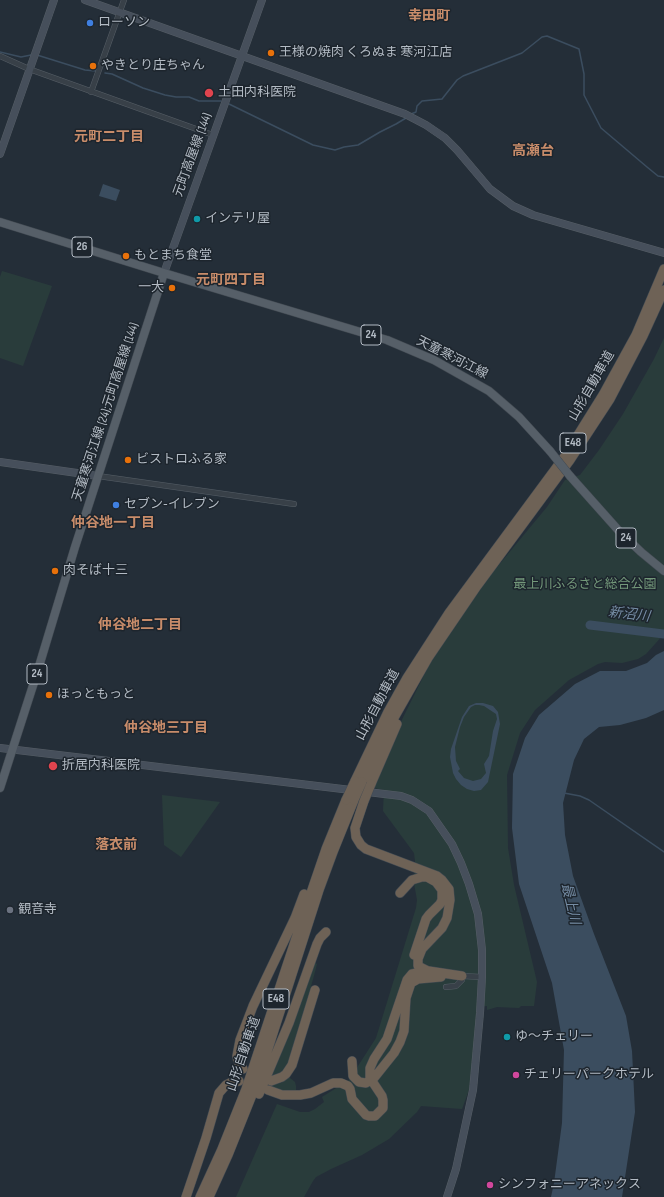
<!DOCTYPE html>
<meta charset="utf-8">
<style>
body{margin:0}
canvas{display:block;background:#242e38}
</style>
<canvas width="664" height="1197"></canvas>
<script>
const context = document.querySelector('canvas').getContext('2d');
context.lineJoin = 'round';
function fill(path, color) { context.fillStyle = color; context.fill(path, 'evenodd'); }
const shape = rows => new Path2D(rows.map(r => 'M' + r).join(''));
function strokePath(path, color, width, dash) { context.strokeStyle = color; context.lineWidth = width; context.lineCap = dash ? 'butt' : 'round'; context.setLineDash(dash || []); context.stroke(path); }
function drawText(font, color, halo, rows, align = 'center') {
  context.font = font + ' "Sofia Sans Condensed","Noto Sans JP",sans-serif'; context.lineWidth = 3; context.setLineDash([]); context.textBaseline = 'middle'; context.strokeStyle = halo; context.fillStyle = color; for (const [text, x, y, turn = 0] of rows) {
    context.save(); context.translate(x, y); context.rotate((+turn || 0) * Math.PI / 180); context.textAlign = isNaN(turn) ? turn : align; if (halo) context.strokeText(text, 0, 0); context.fillText(text, 0, 0); context.restore();
  }
}
fill(shape([
 [2,271,52,286,23,366,0,358,0,277],
 [664,338,664,634,646,654,638,659,622,663,605,662,598,664,569,680,535,710,520,733,507,775,508,848,514,885,537,982,534,1006,521,1006,519,1008,497,1007,487,1010,487,1006,478,1007,469,1090,462,1109,421,1106,417,1112,389,1139,362,1155,331,1169,316,1177,313,1181,304,1197,236,1197,277,1104,300,1112,309,1112,315,1109,324,1102,322,1097,349,1080,376,1038,416,908,417,900,414,883,415,861,414,853,383,811,384,790,374,788,393,738,428,667,445,639,493,572,547,507,565,480,580,475,599,450,623,414,654,359],
 [162,795,220,802,181,857,164,845],
 [315,963,317,964,315,972,289,1065,286,1071,270,1077],
 [287,1078,290,1078,295,1082,296,1086,296,1091,278,1091,267,1085,267,1084,281,1083]
]), '#293c3b');
fill(shape([
 [103,184,120,190,116,201,99,196],
 [664,651,664,710,646,718,620,725,599,727,584,739,574,760,563,803,565,835,573,876,594,934,626,1016,632,1051,635,1112,622,1197,551,1197,554,1183,562,1123,564,1050,552,983,519,884,512,828,513,774,525,738,539,715,575,684,600,671,626,671,647,663,656,655],
 [476,703,483,703,493,706,498,712,500,724,488,782,481,790,474,791,467,789,461,785,456,779,453,773,450,757,451,749,462,717,469,706],
 [475,705,479,705,484,706,496,714,497,719,493,731,489,756,484,764,486,773,481,779,473,781,464,778,458,771,460,769,456,761,455,747,460,727,464,717,471,707]
]), '#3b4d5f');
strokePath(shape([
 [0,52,21,57,31,55],
 [37,55,85,70,96,71],
 [105,73,112,74,143,88,165,95,176,97,189,97,199,101,221,101],
 [229,104,313,145,335,150,344,147,358,145,380,132,396,124,406,118],
 [411,114,416,112,417,106,422,101,442,99,457,80,463,76,522,53,542,37,547,36,579,49,584,74,584,95,601,128,647,167,658,176,664,177],
 [564,793,580,796,589,800,664,852]
]), '#3b4d5f', 1.5);
strokePath(shape([
 [590,625,664,634]
]), '#3b4d5f', 9);
const street = shape([
 [0,56,29,69,213,135],
 [91,92,124,0],
 [98,476,294,504],
 [446,987,456,986,462,980,462,976,482,977]
]);
const secondary = shape([
 [85,0,405,114,426,125,445,138,457,150,490,189,513,206,533,215,664,253],
 [0,154,54,0],
 [164,273,262,0],
 [0,462,98,476],
 [0,748,401,796,412,800,429,811,452,844,461,863,469,884,478,914,482,950,482,977,480,1013,473,1090,456,1169,447,1197]
]);
const primary = shape([
 [0,222,164,273,387,340,434,360,489,391,519,417,550,451],
 [570,476,619,531,641,552,664,571],
 [0,788,37,673,75,547,164,273]
]);
const highway = shape([
 [355,781,388,712,407,678,449,613,565,456,603,395,636,335,664,269],
 [362,782,395,716,428,658,477,586,570,460,610,399,643,336,664,290],
 [371,784,397,724],
 [364,801,355,828,356,837,361,845,366,849,437,876,442,880,449,889,450,900,447,918,442,928,422,949,418,959,418,966,428,971],
 [400,893,412,880,422,877,427,877,436,882,442,890,442,900,440,904,429,915,426,919,414,955],
 [352,1061,353,1076,359,1082,366,1083,374,1078,394,1053,400,1042,404,1031,406,998,411,983,418,979,441,977],
 [243,1069,238,1061,237,1056,240,1040,253,1006,295,918,304,894],
 [271,1081,282,1077,286,1074,292,1065,315,990],
 [268,1090,282,1095,300,1095,311,1093,333,1083,341,1083,348,1086,350,1089,352,1099,366,1115,369,1116,375,1116,383,1108,383,1100,382,1096,370,1078,370,1068,374,1059,387,1039,407,980,412,974,421,972,429,971,462,976],
 [259,1094,289,1023,317,944,320,938,326,932],
 [186,1197,206,1138,219,1093,226,1085,230,1083,239,1081],
 [200,1197,222,1149,246,1089,313,887,326,849,346,800],
 [209,1197,228,1155,258,1080,319,890,333,852,354,800]
]);
strokePath(street, '#565e66', 6);
strokePath(secondary, '#565e66', 8);
strokePath(primary, '#414951', 9);
strokePath(highway, '#434b53', 10);
strokePath(street, '#384048', 5);
strokePath(secondary, '#464f5b', 7);
strokePath(primary, '#565f68', 8);
strokePath(highway, '#6e6256', 9);
const primaryBridge = shape([
 [550,451,570,476]
]);
const highwayBridge = shape([
 [346,800,355,781],
 [354,800,362,782],
 [364,801,371,784]
]);
strokePath(primaryBridge, '#414951', 9, []);
strokePath(highwayBridge, '#434b53', 10, []);
strokePath(primaryBridge, '#565f68', 8);
strokePath(highwayBridge, '#6e6256', 9);
for (const [x, y, r, color] of [
 [90,23,4,"#3f7fe0"],
 [271,53,4,"#e8710a"],
 [93,66,4,"#e8710a"],
 [209,93,5,"#e0444e"],
 [197,219,4,"#0f9aa8"],
 [126,256,4,"#e8710a"],
 [172,288,4,"#e8710a"],
 [128,460,4,"#e8710a"],
 [116,505,4,"#3f7fe0"],
 [55,571,4,"#e8710a"],
 [49,695,4,"#e8710a"],
 [53,766,5,"#e0444e"],
 [10,910,4,"#6b7280"],
 [507,1037,4,"#0f9aa8"],
 [516,1075,4,"#d1479c"],
 [490,1185,4,"#d1479c"]
]) { const dot = new Path2D(); dot.arc(x, y, r, 0, 2 * Math.PI); context.fillStyle = color; context.fill(dot); strokePath(dot, '#1d252d', 1.5); }
for (const [x, y, w] of [
 [82,247,20],
 [371,335,20],
 [573,443,26],
 [626,538,20],
 [37,674,20],
 [276,999,26]
]) { const box = new Path2D(); box.roundRect(x - w / 2, y - 10, w, 20, 3); context.fillStyle = '#1d252d'; context.fill(box); strokePath(box, '#b3bbc4', 1); }
drawText('bold 12px', '#b3bbc4', null, [
 ["26",82,247],
 ["24",371,335],
 ["E48",573,443],
 ["24",626,538],
 ["24",37,674],
 ["E48",276,999]
]);
drawText('13px', '#b3bbc4', '#1d252d', [
 ["ローソン",98,23],
 ["王様の焼肉 くろぬま 寒河江店",279,53],
 ["やきとり庄ちゃん",101,66],
 ["土田内科医院",218,93],
 ["インテリ屋",205,219],
 ["もとまち食堂",134,256],
 ["一大",164,288,"right"],
 ["ビストロふる家",136,460],
 ["セブン-イレブン",124,505],
 ["肉そば十三",63,571],
 ["ほっともっと",57,695],
 ["折居内科医院",62,766],
 ["観音寺",18,910],
 ["ゆ～チェリー",515,1037],
 ["チェリーパークホテル",524,1075],
 ["シンフォニーアネックス",498,1185]
], 'left');
drawText('13px', '#b3bbc4', '#1d252d', [
 ["元町高屋線 (144)",193,155,-70],
 ["天童寒河江線",452,358,27],
 ["山形自動車道",592,386,-60],
 ["天童寒河江線 (24);元町高屋線 (144)",106,412,-72],
 ["山形自動車道",378,705,-62],
 ["山形自動車道",244,1054,-71]
]);
drawText('13px', '#73987a', '#1d252d', [
 ["最上川ふるさと総合公園",585,585]
]);
drawText('bold 14px', '#c88c6a', '#1d252d', [
 ["幸田町",429,16],
 ["元町二丁目",109,137],
 ["高瀬台",533,151],
 ["元町四丁目",231,280],
 ["仲谷地一丁目",113,523],
 ["仲谷地二丁目",140,625],
 ["仲谷地三丁目",166,728],
 ["落衣前",116,845]
]);
drawText('italic 14px', '#768da5', '#1d252d', [
 ["新沼川",629,615,7],
 ["最上川",570,904,77]
]);
</script>
